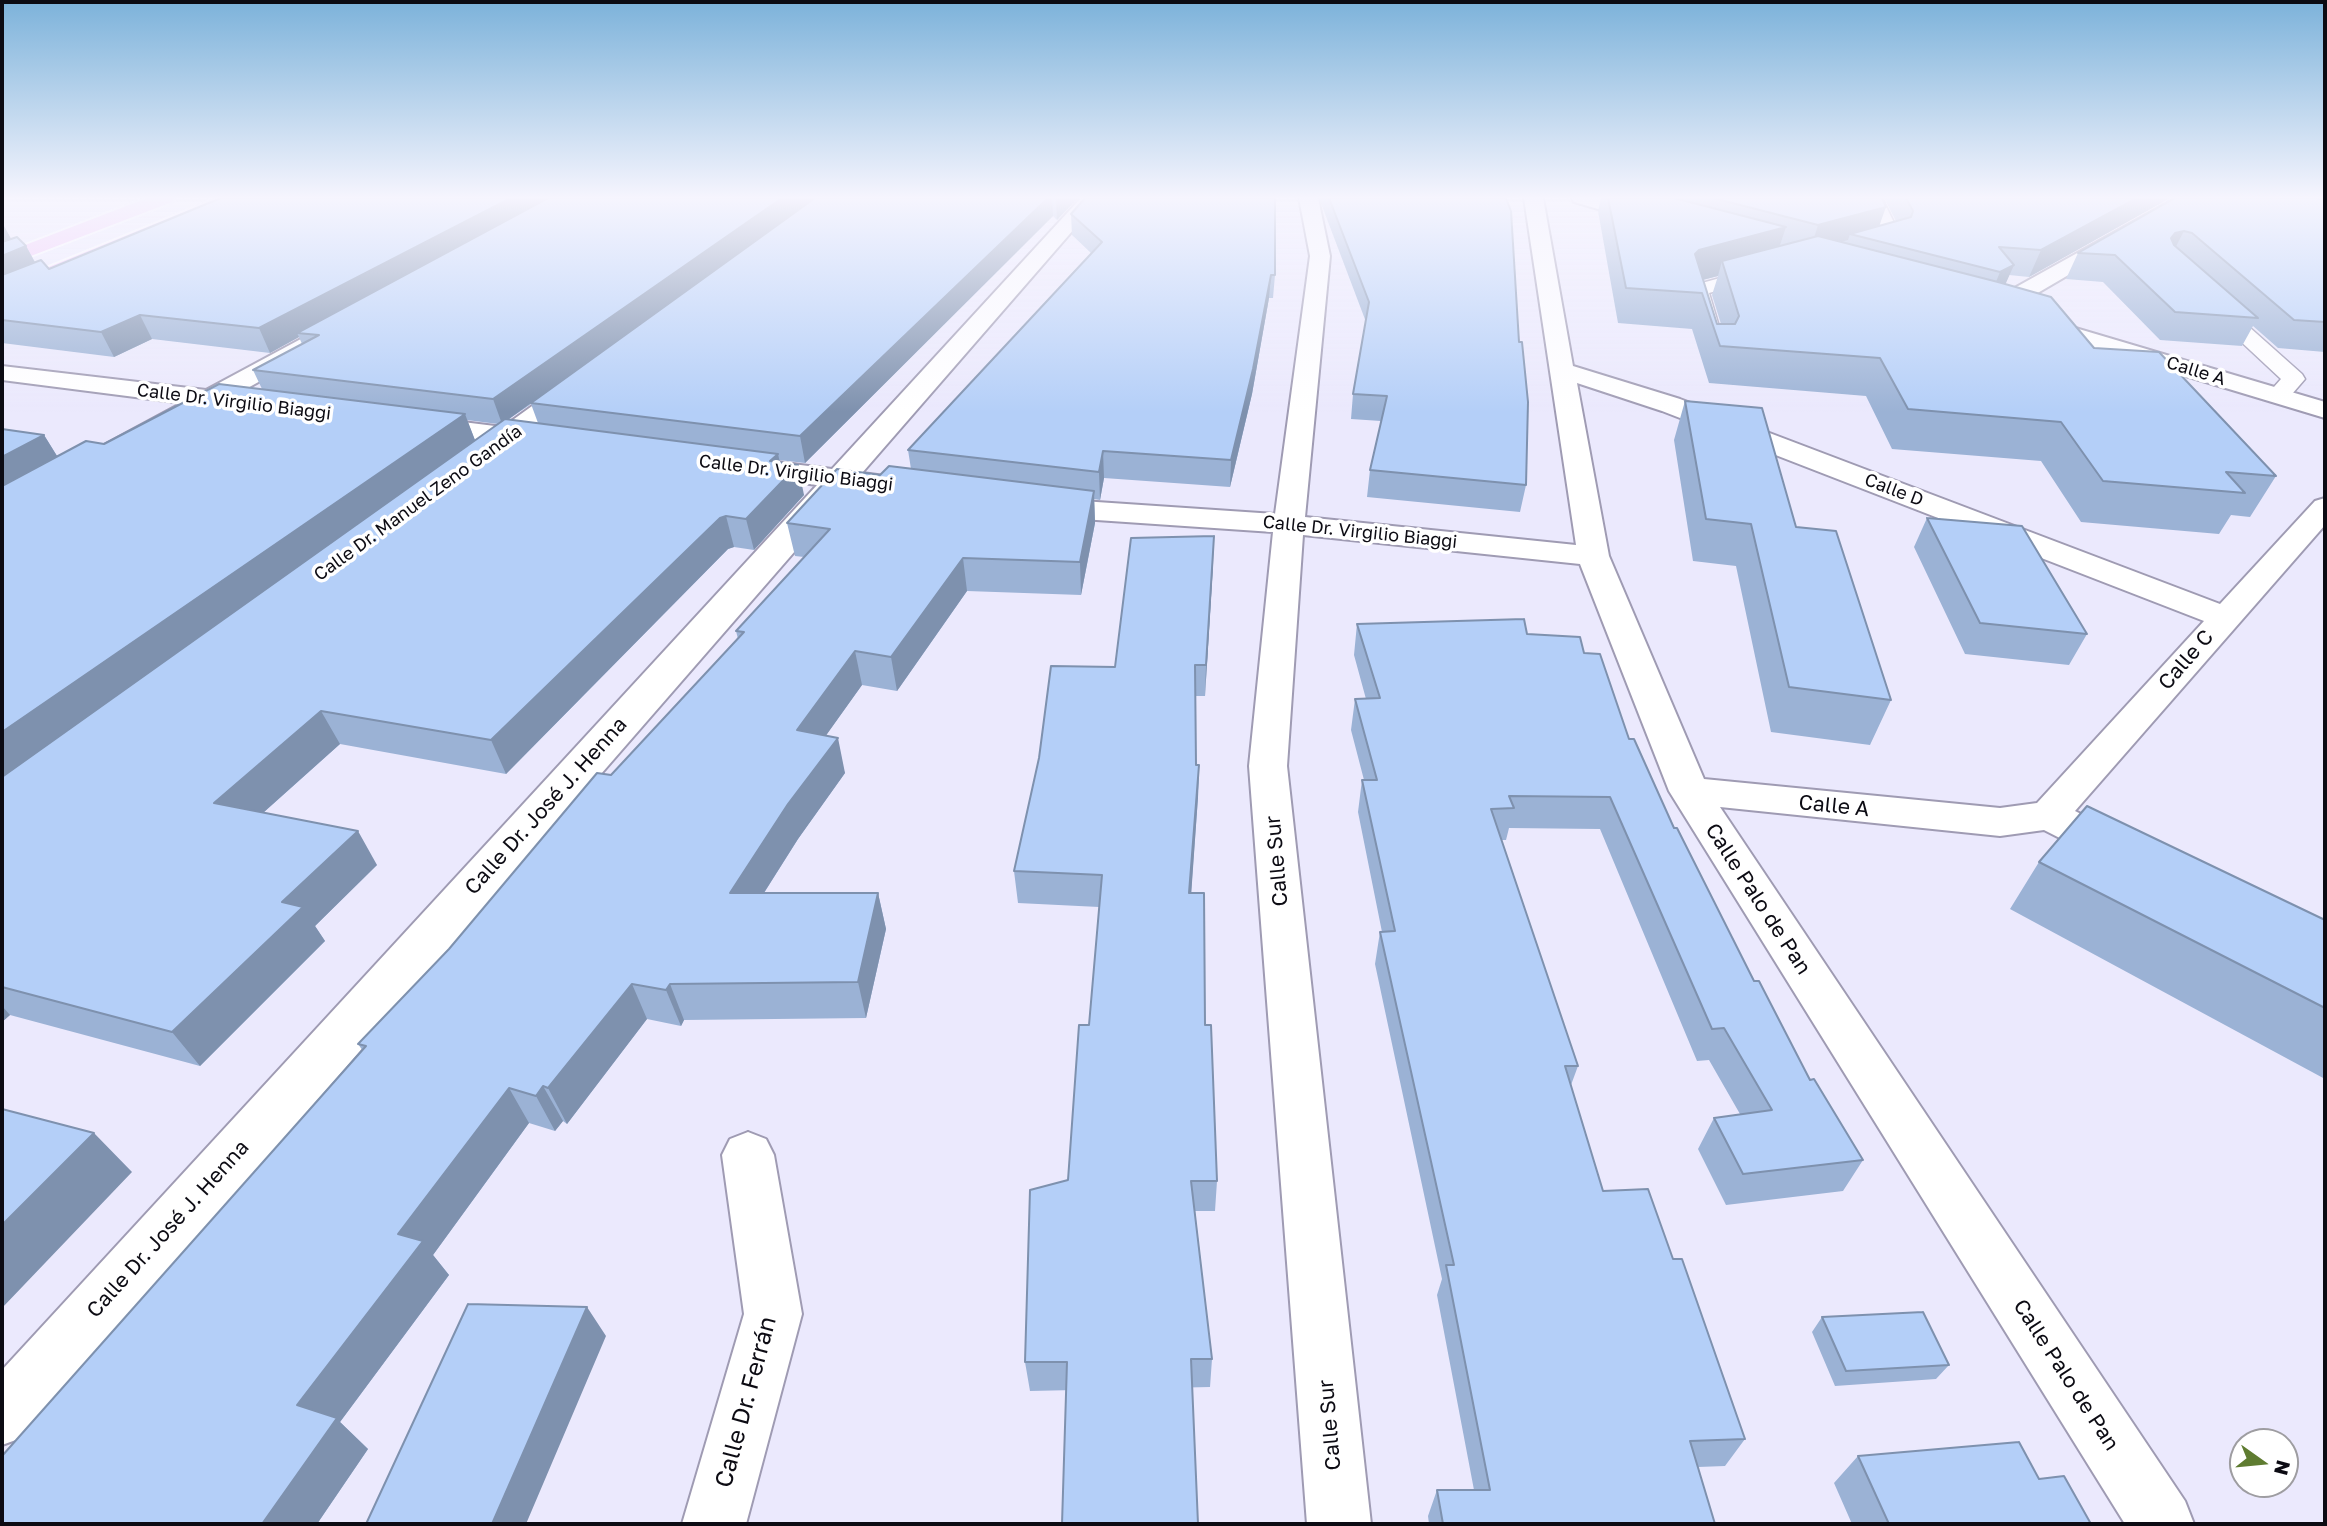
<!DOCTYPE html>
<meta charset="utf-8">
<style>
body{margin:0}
#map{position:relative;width:2327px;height:1526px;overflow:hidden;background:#ebe9fd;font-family:"Golos Text",sans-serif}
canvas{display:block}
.frame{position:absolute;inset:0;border:4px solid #0c0b13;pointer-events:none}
.north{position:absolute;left:2229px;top:1428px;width:70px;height:70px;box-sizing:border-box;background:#fff;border:2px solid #9e9da1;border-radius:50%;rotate:105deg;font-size:19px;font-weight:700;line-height:28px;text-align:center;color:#0c0b13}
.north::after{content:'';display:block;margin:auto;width:24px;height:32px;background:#5f7c31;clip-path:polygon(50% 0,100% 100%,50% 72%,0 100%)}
</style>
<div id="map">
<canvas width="2327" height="1526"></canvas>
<div class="frame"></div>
<div class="north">N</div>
</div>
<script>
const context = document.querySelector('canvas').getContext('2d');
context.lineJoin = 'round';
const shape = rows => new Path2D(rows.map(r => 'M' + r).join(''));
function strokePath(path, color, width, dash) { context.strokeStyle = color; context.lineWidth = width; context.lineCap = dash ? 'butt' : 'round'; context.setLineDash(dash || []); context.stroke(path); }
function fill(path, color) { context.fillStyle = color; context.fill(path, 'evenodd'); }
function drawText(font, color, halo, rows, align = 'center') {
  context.font = font + ' "Golos Text",sans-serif'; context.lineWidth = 7; context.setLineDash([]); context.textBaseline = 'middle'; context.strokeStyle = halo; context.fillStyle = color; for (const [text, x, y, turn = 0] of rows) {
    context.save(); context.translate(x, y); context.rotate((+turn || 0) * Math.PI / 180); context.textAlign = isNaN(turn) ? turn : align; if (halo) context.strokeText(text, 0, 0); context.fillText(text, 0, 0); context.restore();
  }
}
const service = shape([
 [1865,198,1882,198,1901,237,1899,241,1861,251,1854,249,1852,245,1854,241,1881,234,1865,198],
 [1760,267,1767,269,1770,273,1767,277,1709,293,1720,330,1717,335,1709,336,1701,335,1688,290,1691,286,1760,267],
 [2213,299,2220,301,2302,374,2305,379,2286,401,2270,401,2266,396,2281,379,2206,309,2203,305,2206,301,2213,299]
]);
const minor = shape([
 [563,198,587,198,237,394,503,427,820,198,842,198,533,431,832,469,1081,198,1101,198,862,473,1067,500,1275,514,1310,256,1299,198,1318,198,1330,256,1305,517,1576,545,1524,198,1543,198,1573,366,1680,399,2220,604,2315,501,2325,498,2325,525,2075,811,2131,839,2137,849,2131,859,2116,864,2101,859,2044,830,2000,836,1720,807,2185,1501,2194,1524,2125,1524,1669,791,1580,564,1303,535,1287,766,1371,1524,1307,1524,1249,766,1273,532,1067,518,849,489,24,1437,2,1445,2,1370,817,485,515,445,16,817,2,821,2,787,483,441,214,407,13,518,2,521,2,500,182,403,2,380,2,366,206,390,563,198],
 [1577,383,1662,411,2204,621,2037,803,2000,808,1704,779,1609,556,1577,383],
 [1572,198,1603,198,1657,214,1660,218,1650,224,1574,202,1572,198],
 [2176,198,2200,198,2000,315,1992,317,1984,315,1981,310,1984,305,2176,198],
 [2035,316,2325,402,2325,418,2027,328,2023,323,2027,318,2035,316],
 [748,1132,766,1139,774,1155,802,1314,746,1524,682,1524,744,1314,722,1155,730,1139,748,1132]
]);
const primary = shape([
 [147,198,174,198,172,202,2,267,2,254,147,198],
 [218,198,244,198,242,202,2,301,2,286,218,198]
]);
strokePath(service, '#9f9bb3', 3);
strokePath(minor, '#9f9bb3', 4);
strokePath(primary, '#fff', 4);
fill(service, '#fff');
fill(minor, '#fff');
fill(primary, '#f4c0f8');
fill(shape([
 [221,198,1078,198,1057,220,1053,216,805,463,779,460,780,463,804,495,754,550,734,547,728,549,506,774,340,744,263,813,377,865,315,926,325,941,200,1066,10,1015,2,1022,2,429,44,435,57,456,104,444,262,389,253,370,302,344,299,337,270,353,152,339,114,357,2,343,2,223,11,239,26,246,35,262,49,269],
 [531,404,538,423,509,419],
 [467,420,498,424,475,440],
 [1319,198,1506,198,1526,485,1520,512,1367,497,1370,470,1381,421,1351,419,1353,394,1366,322],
 [1601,198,1882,198,1880,226,1896,221,1884,198,2170,198,2029,277,2009,275,2005,284,2276,476,2250,517,2231,515,2219,534,2081,522,2041,461,1892,449,1866,396,1709,383,1692,329,1618,323,1598,211],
 [1718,276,1712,295,1721,324,1717,324,1703,280],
 [2175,198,2325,198,2325,352,2278,348,2253,326,2242,346,2160,340,2103,282,2066,279,2078,253],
 [1071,214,1275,275,1273,298,1269,298,1252,394,1230,487,1104,478,1100,500,1094,499,1095,523,1081,595,967,591,897,691,862,685,826,735,845,773,798,839,764,893,878,893,886,929,866,1018,684,1020,681,1026,647,1019,567,1124,563,1121,555,1131,529,1123,433,1255,449,1275,340,1422,368,1449,317,1524,363,1051,358,1044,449,949,738,639,736,631,804,557,795,556,787,523,880,475,911,469,908,450,1091,253,1072,235],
 [1685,401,1796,527,1891,700,1870,745,1771,732,1736,566,1693,561,1674,440],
 [1927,518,2087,634,2069,665,1965,654,1914,547],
 [1213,565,1205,696,1195,696,1196,765,1199,765,1198,797,1191,893,1205,1025,1217,1181,1215,1211,1195,1211,1212,1359,1210,1387,1030,1391,1025,1362,1068,1180,1089,1025,1099,907,1018,903,1014,871,1115,667],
 [1357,624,1527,634,1584,653,1754,981,1810,1080,1863,1160,1843,1191,1726,1205,1698,1149,1714,1118,1740,1114,1709,1060,1697,1061,1600,829,1509,828,1506,840,1501,840,1578,1066,1571,1085,1603,1191,1673,1259,1745,1439,1725,1466,1698,1467,1715,1524,1429,1524,1428,1516,1437,1490,1474,1490,1437,1295,1442,1279,1375,964,1380,932,1382,932,1358,812,1362,780,1364,780,1351,730,1355,699,1366,699,1354,655],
 [2039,862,2325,920,2325,1079,2010,909],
 [1822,1317,1949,1365,1936,1379,1835,1386,1812,1332],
 [1858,1456,2039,1479,2091,1524,1852,1524,1834,1483]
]), '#9bb2d5');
fill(shape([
 [511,198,557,198,297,333,299,337,270,353,259,328],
 [782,198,815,198,502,424,493,399],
 [1048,198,1052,198,1053,216,805,463,800,436],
 [1057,198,1078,198,1057,220,1056,199],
 [2137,198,2170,198,2029,277,2041,250],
 [1886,207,1877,232,1850,234,1848,240,1810,251,1818,225],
 [3,224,15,246,2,252,2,225],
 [1786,227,1775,260,1722,261,1718,276,1690,283,1695,254,1699,250],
 [2184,231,2171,256,2171,238,2175,233],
 [26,246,38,268,2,284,2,256],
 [2014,265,2002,292,1989,299,2000,272],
 [1271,275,1269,298,1252,394,1230,487,1231,460],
 [140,315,152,339,114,357,101,332],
 [465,414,476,443,2,784,2,732],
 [44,435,62,464,2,497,2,457],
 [1103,451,1104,478,1100,500,1099,472],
 [778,454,784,480,798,465,804,495,754,550,746,519,770,461],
 [1094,491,1095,523,1081,595,1080,562],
 [726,516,734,547,728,549,506,774,491,740,720,518],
 [1214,536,1213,565,1205,696,1206,665],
 [963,558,967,591,897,691,891,657],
 [855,651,862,685,805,765,797,730],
 [321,711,340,744,236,837,214,803],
 [838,738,845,773,798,839,741,929,730,893,788,804],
 [1199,765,1198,797,1189,925,1189,893],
 [358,831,377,865,315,926,325,941,200,1066,172,1032,282,902],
 [878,893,886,929,866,1018,858,982],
 [632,984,647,1019,567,1124,548,1088],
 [670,984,684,1020,681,1026,666,990],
 [2,1006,10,1015,2,1022],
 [543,1086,563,1121,555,1131,536,1096],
 [509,1088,529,1123,433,1255,449,1275,340,1422,368,1449,317,1524,262,1524,297,1405,398,1234],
 [94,1133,132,1172,2,1308,2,1225],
 [587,1307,606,1336,526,1524,492,1524]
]), '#7e91ae');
const building = shape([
 [221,198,511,198,259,328,140,315,101,332,2,320,2,275,41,260,49,269,221,198],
 [548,198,782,198,493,399,253,370,319,335,297,333,548,198],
 [815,198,1048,198,800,436,531,403,815,198],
 [1085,198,1275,198,1275,275,1271,275,1253,369,1231,460,1103,451,1099,472,908,450,1102,242,1071,214,1085,198],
 [1329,198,1506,198,1511,211,1519,342,1522,342,1528,402,1526,485,1370,470,1387,396,1353,394,1369,302,1329,198],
 [1608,198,1674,198,1786,227,1699,250,1695,254,1717,324,1735,324,1739,316,1722,261,1818,236,1998,282,2051,297,2094,348,2159,352,2276,476,2226,472,2245,493,2103,481,2061,422,1908,409,1880,358,1720,346,1702,293,1626,288,1608,198],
 [1713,198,1882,198,1886,207,1818,225,1713,198],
 [1906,198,2137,198,2041,250,1999,247,2014,265,2000,272,1850,234,1911,217,1913,211,1906,198],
 [2175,198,2316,198,2325,200,2325,322,2294,320,2192,233,2184,231,2175,233,2171,238,2174,245,2258,318,2175,312,2115,255,2078,253,2175,198],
 [17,237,26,246,2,256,2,242,17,237],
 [219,384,465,414,2,732,2,486,86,441,104,444,219,384],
 [1685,401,1762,408,1796,527,1836,531,1891,700,1789,687,1751,524,1706,519,1685,401],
 [505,419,778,454,770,461,798,465,746,519,726,516,720,518,491,740,321,711,214,803,358,831,282,902,303,907,172,1032,2,987,2,777,505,419],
 [2,429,44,435,2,457,2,429],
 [889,466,1094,491,1080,562,963,558,891,657,855,651,797,730,838,738,788,804,730,893,878,893,858,982,670,984,666,990,632,984,548,1088,543,1086,536,1096,509,1088,398,1234,423,1241,297,1405,337,1418,262,1524,2,1524,2,1456,366,1046,358,1044,449,949,597,773,611,775,744,632,736,631,830,529,787,523,837,469,880,475,889,466],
 [1927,518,2022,526,2087,634,1980,623,1927,518],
 [1214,536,1206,665,1195,665,1196,765,1199,765,1189,893,1204,893,1205,1025,1211,1025,1217,1181,1191,1181,1212,1359,1191,1359,1198,1524,1062,1524,1067,1362,1025,1362,1030,1190,1068,1180,1079,1025,1089,1025,1102,875,1014,871,1039,758,1051,666,1115,667,1131,538,1214,536],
 [1524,619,1527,634,1580,637,1584,653,1600,654,1629,739,1634,739,1674,828,1677,828,1754,981,1759,981,1810,1080,1814,1079,1863,1160,1743,1174,1714,1118,1772,1110,1724,1028,1712,1029,1610,797,1509,796,1514,808,1491,809,1578,1066,1565,1066,1603,1191,1648,1189,1673,1259,1682,1259,1745,1439,1690,1441,1715,1524,1443,1524,1437,1490,1490,1490,1446,1265,1454,1265,1380,932,1395,931,1362,780,1377,780,1355,699,1380,698,1357,624,1524,619],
 [2087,806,2325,920,2325,1008,2039,862,2087,806],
 [2,1109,94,1133,2,1225,2,1109],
 [468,1304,587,1307,492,1524,366,1524,468,1304],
 [1923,1312,1949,1365,1846,1371,1822,1317,1923,1312],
 [2019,1442,2039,1479,2064,1476,2091,1524,1889,1524,1858,1456,2019,1442]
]);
fill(building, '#b4cff8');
strokePath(building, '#7e91ae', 2);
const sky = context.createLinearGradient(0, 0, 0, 412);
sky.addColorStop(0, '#7cb2da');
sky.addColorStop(0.48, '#f6f5fe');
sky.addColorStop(1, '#f6f5fe00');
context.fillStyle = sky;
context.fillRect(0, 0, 2327, 412);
drawText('18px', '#0c0b13', '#fff', [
 ["Calle A",2196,371,17],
 ["Calle Dr. Virgilio Biaggi",234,402,7],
 ["Calle Dr. Virgilio Biaggi",796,473,7],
 ["Calle D",1894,490,21],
 ["Calle Dr. Manuel Zeno Gandía",418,503,-36],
 ["Calle Dr. Virgilio Biaggi",1360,532,6]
]);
drawText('21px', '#0c0b13', '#fff', [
 ["Calle C",2186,660,-49],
 ["Calle Dr. José J. Henna",546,806,-48],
 ["Calle A",1834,806,6],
 ["Calle Sur",1277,861,-95],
 ["Calle Palo de Pan",1758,899,57],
 ["Calle Dr. José J. Henna",168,1229,-48],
 ["Calle Palo de Pan",2066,1375,57],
 ["Calle Sur",1330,1425,-95]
]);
drawText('24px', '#0c0b13', '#fff', [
 ["Calle Dr. Ferrán",746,1402,-75]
]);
</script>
